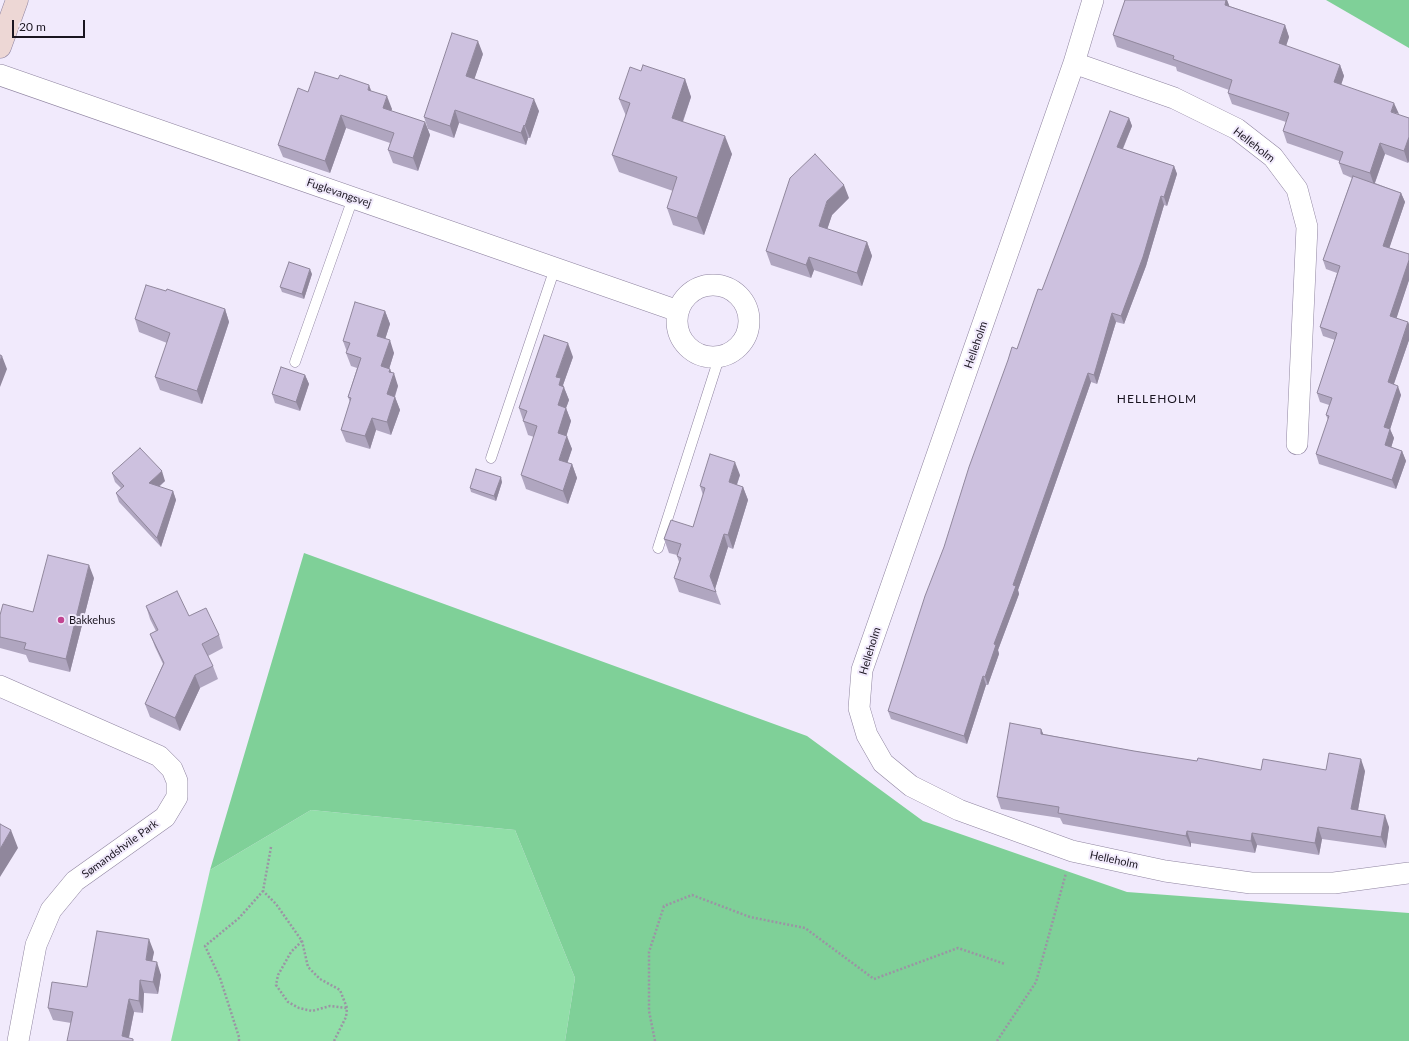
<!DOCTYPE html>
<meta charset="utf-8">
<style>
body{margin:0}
#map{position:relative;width:1409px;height:1041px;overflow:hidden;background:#f1eafc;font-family:Lato,sans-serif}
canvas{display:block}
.scale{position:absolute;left:12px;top:20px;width:73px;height:18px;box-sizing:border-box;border:2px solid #1a1520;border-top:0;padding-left:5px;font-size:12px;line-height:14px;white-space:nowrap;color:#1a1520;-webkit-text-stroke:3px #f1eafc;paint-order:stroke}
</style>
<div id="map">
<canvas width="1409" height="1041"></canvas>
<div class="scale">20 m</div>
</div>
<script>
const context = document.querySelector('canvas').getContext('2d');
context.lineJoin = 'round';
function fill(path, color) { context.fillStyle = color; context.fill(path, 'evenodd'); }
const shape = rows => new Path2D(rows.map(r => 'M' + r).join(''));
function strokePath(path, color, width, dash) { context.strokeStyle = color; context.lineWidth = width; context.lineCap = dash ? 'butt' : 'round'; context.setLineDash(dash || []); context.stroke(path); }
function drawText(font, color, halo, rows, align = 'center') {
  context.font = font + ' Lato,sans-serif'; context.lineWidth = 4; context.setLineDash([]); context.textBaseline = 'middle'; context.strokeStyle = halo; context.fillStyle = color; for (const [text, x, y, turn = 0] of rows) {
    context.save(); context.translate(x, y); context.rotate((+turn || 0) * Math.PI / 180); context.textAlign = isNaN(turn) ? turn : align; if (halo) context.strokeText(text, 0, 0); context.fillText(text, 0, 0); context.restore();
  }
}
fill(shape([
 [311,810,515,830,575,978,565,1041,171,1041,210,870]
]), '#91dfa8');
fill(shape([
 [1326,0,1409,0,1409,48],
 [304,553,807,736,923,821,1127,892,1409,913,1409,1041,565,1041,575,978,515,830,311,810,210,870]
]), '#7fd098');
const lane = shape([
 [295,362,353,198],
 [491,458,555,268],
 [658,548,719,358]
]);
const street = shape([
 [1093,0,1074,63,862,670,859,708,867,735,883,763,911,786,959,810,1072,851,1165,871,1251,883,1334,883,1409,873],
 [1074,63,1174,98,1237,129,1273,157,1297,189,1307,227,1297,444],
 [0,75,678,311],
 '677 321a36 36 0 1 1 72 0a36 36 0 1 1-72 0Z',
 [0,686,159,756,172,769,177,781,177,797,165,817,75,881,51,910,36,945,18,1041]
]);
const secondary = shape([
 [0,47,17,0]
]);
strokePath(lane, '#8f84a0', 11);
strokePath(street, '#8f84a0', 22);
strokePath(secondary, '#8f84a0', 23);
strokePath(shape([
 [271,847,263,891,276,904,302,941,308,967,320,979,340,990,347,1008,346,1017,334,1041],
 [302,941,291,952,278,975,276,985,288,1002,299,1008,312,1011,330,1006,347,1008],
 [239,1041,239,1037,220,978,205,946,239,918,263,891],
 [655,1041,649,1011,649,952,664,906,692,895,750,917,805,928,874,979,958,948,1005,964],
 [997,1041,1036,982,1066,873]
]), '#9b94a4', 2.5, [2, 2]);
strokePath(lane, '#fff', 10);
strokePath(street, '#fff', 21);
strokePath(secondary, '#edd7d5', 22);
fill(shape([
 [1125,0,1227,0,1229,6,1285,25,1289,37,1286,46,1340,65,1344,76,1341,85,1399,115,1409,118,1409,161,1408,163,1385,154,1375,183,1401,193,1405,202,1389,248,1409,254,1409,280,1396,318,1409,324,1409,340,1394,384,1401,395,1390,429,1394,438,1391,447,1402,451,1406,461,1396,489,1319,464,1316,454,1328,420,1326,415,1329,405,1320,402,1317,393,1335,340,1323,336,1320,327,1337,273,1326,269,1323,260,1352,178,1343,174,1339,163,1339,161,1287,143,1283,131,1286,122,1232,104,1228,93,1229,90,1177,71,1176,67,1117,47,1113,35],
 [483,54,474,79,539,111,530,138,528,138,526,145,459,123,454,138,428,129,424,117],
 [641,71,685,79,691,97,683,122,732,154,704,235,673,225,667,208,673,191,619,172,612,155,626,116,619,99],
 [371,91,392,109,391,111,425,122,430,135,418,171,393,163,388,150,390,143,346,128,330,173,283,157,278,145],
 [1129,118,1132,126,1123,149,1174,166,1177,174,1167,206,1164,205,1146,266,1124,324,1116,322,1097,384,1091,382,1018,590,1019,594,998,650,999,654,988,685,986,685,967,744,891,719,888,711,1017,349,1042,290],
 [849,198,832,215,827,229,867,242,872,256,862,286,814,270,811,278,771,265,766,251],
 [312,274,304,299,282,292,280,287],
 [225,309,229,322,202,404,160,390,155,377,167,343,139,332,135,319],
 [385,311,390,324,385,339,394,353,389,369,398,386,395,397,400,410,391,435,376,430,370,449,346,442,341,430,350,402,348,397,357,368,351,366,346,353,347,352,343,341],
 [573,357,563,385,569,400,566,408,571,421,566,436,572,449,567,463,572,464,577,478,568,504,526,489,521,475,534,437,528,435,519,408],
 [305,375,309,384,300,411,275,403,272,394],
 [112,473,165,481,159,487,173,491,176,500,161,547,119,502,116,493,121,488,115,482],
 [740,475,737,485,743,487,748,500,733,549,728,547,715,589,721,605,679,592,674,578,679,562,677,556,677,555,669,553,664,539,693,527,703,495,700,486],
 [502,482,496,501,471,492,470,488],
 [94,578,70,672,29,662,26,655,0,648,0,615,33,612],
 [146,606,189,616,219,635,223,648,208,656,213,666,218,679,200,688,180,731,150,717,145,704,163,664,155,647,150,634,156,631,150,619],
 [1041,729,1043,734,1134,751,1197,761,1261,770,1365,771,1358,810,1389,827,1386,848,1322,839,1319,855,1257,845,1255,853,1191,843,1191,847,1063,824,1060,818,1001,809,997,797],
 [154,952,152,961,161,975,158,994,144,993,143,1013,134,1012,129,1038,71,1023,53,1020,48,1008]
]), '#b0a6c0');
fill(shape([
 [1226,0,1227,0,1231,10,1225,5],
 [1285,25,1289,37,1283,55,1279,43],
 [478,41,483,54,471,89,466,76],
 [1340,65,1344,76,1338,94,1334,82],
 [685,79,691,97,678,135,672,118],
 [369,85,374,98,368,90],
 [387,96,392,109,387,121,383,108],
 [534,99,539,111,530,138,525,126],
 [1394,103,1399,114,1391,112],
 [455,110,459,123,454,138,450,126],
 [341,115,346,128,330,173,325,161],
 [1129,118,1132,126,1120,155,1117,147],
 [425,122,430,135,418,171,413,158],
 [524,125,528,138,526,145,521,133],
 [725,136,732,154,704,235,697,218],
 [1409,137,1409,161,1408,163,1404,151],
 [1380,143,1385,154,1374,185,1370,173],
 [1174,166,1177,174,1167,206,1164,197],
 [844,185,849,198,832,215,824,239,819,226,827,201],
 [1401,193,1405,202,1387,255,1383,246],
 [1161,196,1164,205,1146,266,1124,324,1121,316],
 [867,242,872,256,862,286,857,273],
 [809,257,814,270,811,278,806,265],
 [1409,260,1409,280,1394,326,1390,316],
 [310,269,312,274,304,299,302,294],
 [225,309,229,322,202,404,197,391],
 [385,311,390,324,382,349,377,336],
 [1112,313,1116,322,1097,384,1094,375],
 [1408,322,1409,324,1409,340,1391,392,1388,382],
 [390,340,394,353,386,379,381,366],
 [568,343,573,357,563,385,569,400,566,408,571,421,563,447,558,433,558,405,556,377],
 [2,356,7,369,0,387,0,361],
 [390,369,393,376,394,373,398,386,391,407,387,394],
 [1088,373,1091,382,1018,590,1019,594,998,650,999,654,988,685,985,677,994,644,1013,585],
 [305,375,309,384,300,411,296,402],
 [1398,386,1401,395,1388,436,1384,427],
 [395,397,400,410,391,435,387,422],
 [372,418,376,430,370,449,365,436],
 [1390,429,1394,438,1389,455,1385,445],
 [567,436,572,449,564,473,559,460],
 [1402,451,1406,461,1396,489,1392,480],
 [735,462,740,475,733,495,729,482],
 [572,464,577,478,568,504,563,491],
 [162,471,165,481,152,492,149,483],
 [501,477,502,482,496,501,494,496],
 [743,487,748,500,733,549,728,535],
 [173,491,176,500,161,547,157,538],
 [724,534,728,547,715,589,710,576],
 [89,565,94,578,70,672,66,659],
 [195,675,200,688,180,731,175,718],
 [983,676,986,685,967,744,964,736],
 [1041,729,1046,740,1041,734],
 [1361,759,1365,771,1356,821,1351,809],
 [1385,815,1389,827,1386,848,1381,837],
 [1318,827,1322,839,1319,855,1315,843],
 [11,830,18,848,0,877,0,849],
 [1187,831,1191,843,1191,847,1186,836],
 [1252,833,1257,845,1255,853,1251,841],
 [149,939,154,952,150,972,146,960],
 [157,962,161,975,158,994,153,982],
 [140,980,144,993,143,1013,139,1001],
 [129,999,134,1012,128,1041,122,1036]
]), '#90879c');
const building = shape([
 [1125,0,1226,0,1225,5,1285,25,1279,43,1340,65,1334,82,1394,103,1391,112,1409,118,1409,137,1404,151,1380,143,1370,173,1339,163,1343,152,1283,131,1289,113,1228,93,1232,80,1173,59,1174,56,1113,35,1125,0],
 [452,33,478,41,466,76,534,99,525,126,524,125,521,133,455,110,450,126,424,117,452,33],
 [643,65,685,79,672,118,725,136,697,218,667,208,677,177,612,155,630,103,619,99,630,67,641,71,643,65],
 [315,72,338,79,340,75,369,85,368,90,387,96,383,108,425,122,413,158,388,150,394,133,341,115,325,161,278,145,298,88,308,92,315,72],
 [1110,111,1129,118,1117,147,1174,166,1164,197,1161,196,1143,257,1121,316,1112,313,1094,375,1088,373,1013,585,1016,586,994,644,996,645,985,677,983,676,964,736,888,711,925,596,944,547,969,467,1008,360,1012,347,1017,349,1038,289,1042,290,1110,111],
 [815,154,844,185,827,201,819,226,867,242,857,273,809,257,806,265,766,251,790,178,815,154],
 [1353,176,1401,193,1383,246,1409,254,1409,260,1390,316,1408,322,1388,382,1398,386,1384,427,1390,429,1385,445,1402,451,1392,480,1316,454,1329,416,1326,415,1332,398,1317,393,1337,333,1320,327,1340,266,1323,260,1353,176],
 [289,262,310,269,302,294,280,287,289,262],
 [146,285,166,291,167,289,225,309,197,391,155,377,170,333,135,319,146,285],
 [355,302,385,311,377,336,390,340,381,366,390,369,389,372,394,373,387,394,395,397,387,422,372,418,365,436,341,430,351,398,348,397,361,358,346,353,350,343,343,341,355,302],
 [544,335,568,343,556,377,561,378,559,385,564,387,558,405,566,408,558,433,567,436,559,460,572,464,563,491,521,475,537,426,523,421,527,411,519,408,544,335],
 [0,355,2,356,0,361,0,355],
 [281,367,305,375,296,402,272,394,281,367],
 [140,448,162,471,149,483,173,491,157,538,116,493,124,486,112,473,140,448],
 [710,454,735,462,729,482,743,487,728,535,724,534,710,576,716,592,674,578,681,558,677,556,681,544,664,539,671,520,693,527,705,488,700,486,710,454],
 [476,469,501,477,494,496,470,488,476,469],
 [48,555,89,565,66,659,24,649,26,643,0,637,0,615,3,604,33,612,48,555],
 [177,591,189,616,206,608,219,635,202,644,213,666,195,675,175,718,145,704,164,663,150,634,158,630,146,606,177,591],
 [1010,723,1041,729,1041,734,1134,751,1197,761,1198,758,1261,770,1263,759,1326,770,1329,753,1361,759,1351,809,1385,815,1381,837,1318,827,1315,843,1252,833,1251,841,1187,831,1186,836,1058,813,1059,807,997,797,1010,723],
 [0,824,11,830,0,849,0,824],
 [97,931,149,939,146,960,157,962,153,982,140,980,139,1001,129,999,122,1036,133,1039,133,1041,67,1041,73,1012,48,1008,52,982,87,987,97,931]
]);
fill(building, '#cdc1df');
strokePath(building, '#90879c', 1);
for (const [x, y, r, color] of [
 [61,620,4,"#c24491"]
]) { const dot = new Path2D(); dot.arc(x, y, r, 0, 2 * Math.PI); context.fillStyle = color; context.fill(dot); strokePath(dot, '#f1eafc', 1.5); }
drawText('11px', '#1a1520', '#f1eafc', [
 ["Helleholm",1254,145,38],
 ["Fuglevangsvej",339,193,19],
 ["Helleholm",976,345,-71],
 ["Helleholm",870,651,-73],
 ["Sømandshvile Park",120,849,-36],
 ["Helleholm",1114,860,12]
]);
drawText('11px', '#1a1520', '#f1eafc', [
 ["Bakkehus",69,620]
], 'left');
context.letterSpacing = '1px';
drawText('12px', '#1a1520', '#f1eafc', [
 ["HELLEHOLM",1157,399]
]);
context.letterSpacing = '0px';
</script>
